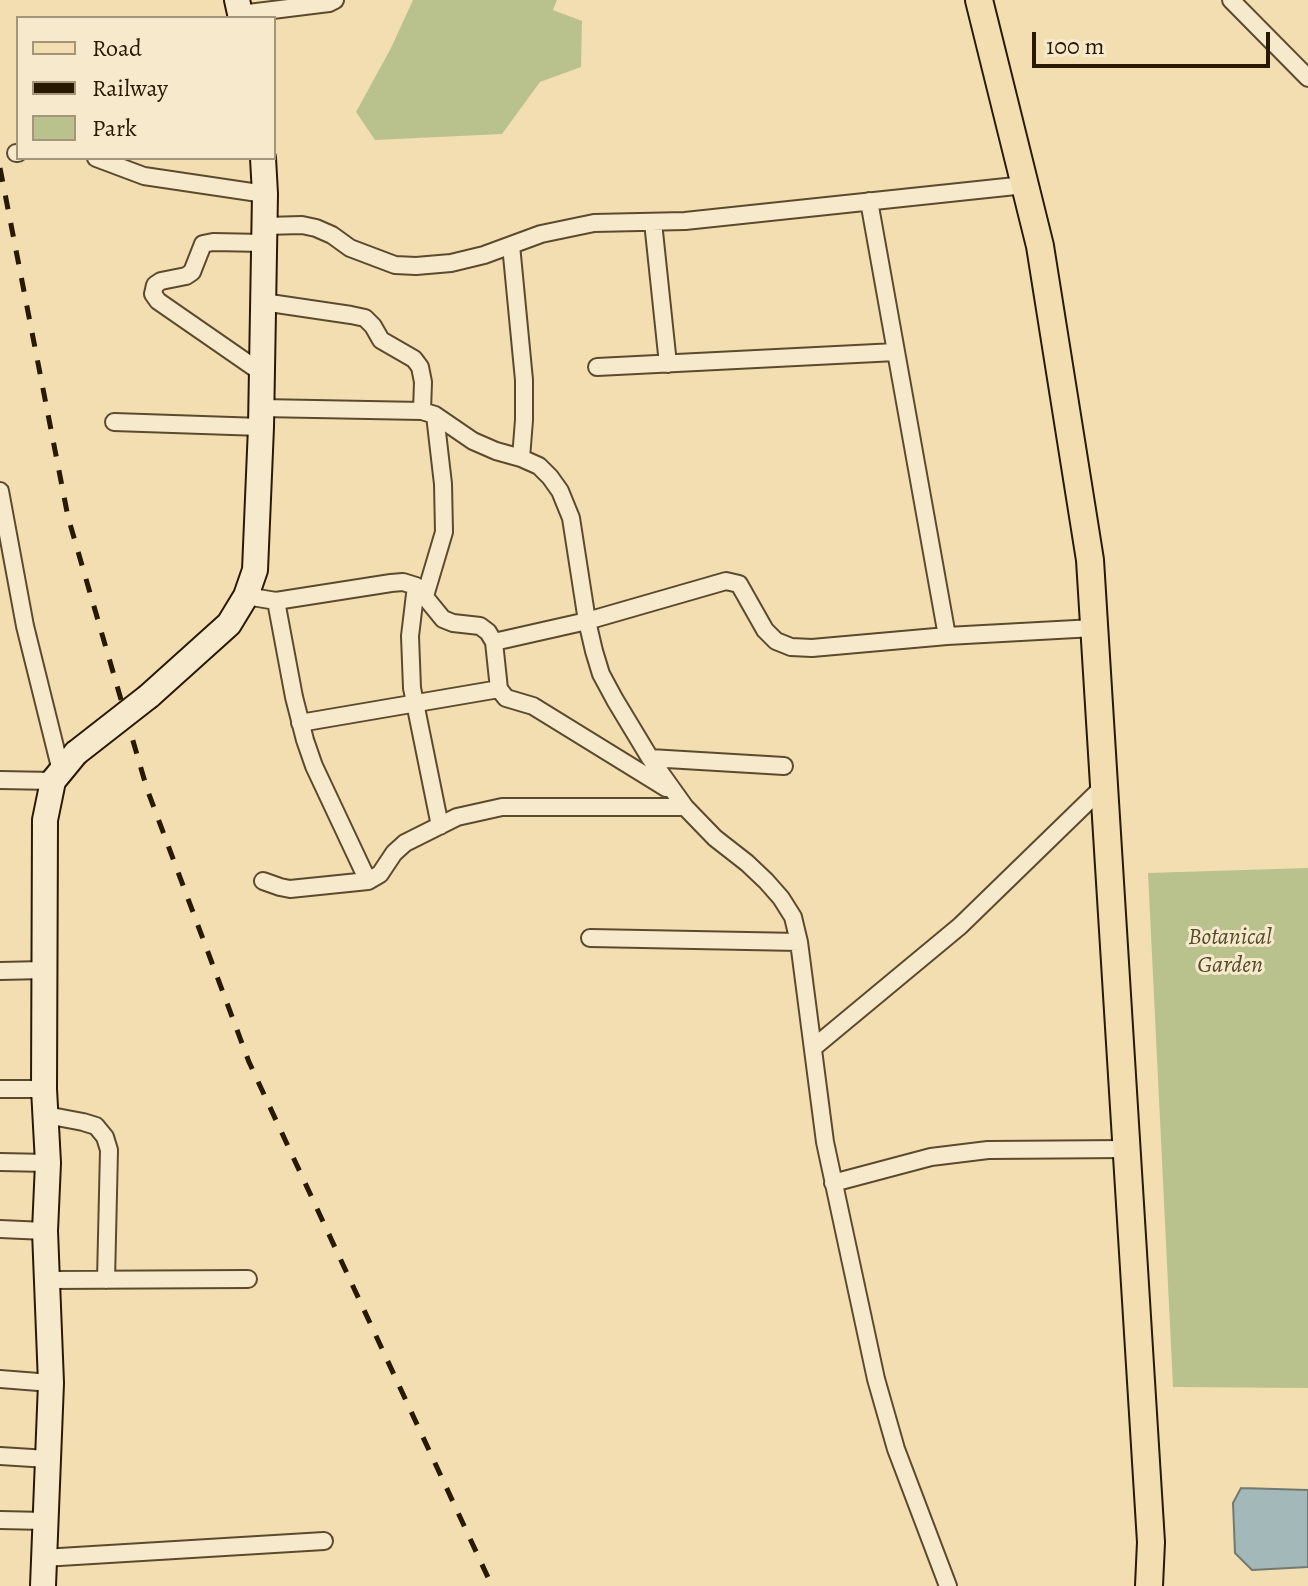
<!DOCTYPE html>
<style>
body{margin:0}
#map{position:relative;width:1308px;height:1586px;overflow:hidden;background:#f3deb1;font-family:Alegreya,serif}
canvas{display:block}
.legend{position:absolute;left:16px;top:16px;width:260px;height:144px;box-sizing:border-box;background:#f7eacc;border:2px solid #a5967b;margin:0;padding:10px 14px;list-style:none;font-size:24px;color:#291902}
.legend li{display:flex;align-items:center;gap:16px;height:40px}
.legend b{width:40px;border:2px solid #a5967b}
.scale{position:absolute;left:1032px;top:32px;width:238px;height:36px;box-sizing:border-box;border:4px solid #291902;border-top:0;padding-left:10px;font-size:24px;line-height:28px;white-space:nowrap;color:#291902;-webkit-text-stroke:6px #f7eacc;paint-order:stroke}
</style>
<div id="map">
<canvas width="1308" height="1586"></canvas>
<ul class="legend">
<li><b style="height:10px;background:#f3deb1"></b>Road</li>
<li><b style="height:10px;background:#291902"></b>Railway</li>
<li><b style="height:22px;background:#b9c28d"></b>Park</li>
</ul>
<div class="scale">100 m</div>
</div>
<script>
const context = document.querySelector('canvas').getContext('2d');
context.lineJoin = 'round';
function fill(path, color) { context.fillStyle = color; context.fill(path, 'evenodd'); }
const shape = rows => new Path2D(rows.map(r => 'M' + r).join(''));
function strokePath(path, color, width, dash) { context.strokeStyle = color; context.lineWidth = width; context.lineCap = dash ? 'butt' : 'round'; context.setLineDash(dash || []); context.stroke(path); }
function drawText(font, color, halo, rows, align = 'center') {
  context.font = font + ' Alegreya,serif'; context.lineWidth = 6; context.setLineDash([]); context.textBaseline = 'middle'; context.strokeStyle = halo; context.fillStyle = color; for (const [text, x, y, turn = 0] of rows) {
    context.save(); context.translate(x, y); context.rotate((+turn || 0) * Math.PI / 180); context.textAlign = isNaN(turn) ? turn : align; if (halo) context.strokeText(text, 0, 0); context.fillText(text, 0, 0); context.restore();
  }
}
fill(shape([
 [413,0,557,0,553,10,582,21,581,67,540,82,502,134,375,140,356,112,391,48],
 [1308,868,1308,1388,1173,1387,1148,873]
]), '#b9c28d');
const water = shape([
 [1241,1488,1308,1490,1308,1567,1252,1570,1235,1553,1233,1503,1241,1488]
]);
fill(water, '#a3b9b9');
strokePath(water, '#727970', 2);
const street = shape([
 [1231,0,1308,78],
 [240,14,329,3,335,0],
 [16,153,18,153],
 [96,158,144,176,265,194],
 [869,201,947,636],
 [653,222,668,364],
 [265,226,302,225,316,228,332,235,350,248,395,265,416,266,451,263,484,255,541,234,594,223,685,221,1025,185],
 [511,245,524,380,524,420,521,458],
 [263,302,351,315,365,318,373,326,381,340,414,359,420,367,423,382,422,411],
 [597,367,896,352],
 [262,373,158,301,153,294,155,285,161,281,186,276,192,272,203,244,213,242,264,243],
 [261,408,422,411,435,415,473,441,496,451,521,458,539,466,550,477,560,491,571,518,587,621,594,651,601,674,615,700,650,758,685,807,715,838,747,863,766,881,781,898,793,917,799,942,825,1142,876,1379,896,1449,948,1586],
 [114,422,261,427],
 [0,491,25,626,61,771],
 [416,586,410,636,412,688,440,826],
 [246,596,276,601,391,583,403,582,416,586,443,619,453,623,480,626,488,632,494,642,499,689,506,698,533,706,666,788],
 [425,596,444,532,443,484,435,415],
 [276,601,294,697,305,740,314,766,368,881],
 [494,642,587,621,726,581,739,584,765,630,776,641,791,647,812,648,947,636,1094,628],
 [300,723,499,689],
 [650,758,784,766],
 [0,780,53,781],
 [263,881,280,887,290,889,368,881,380,874,394,853,405,843,457,817,502,807,685,807],
 [590,938,799,942],
 [0,971,44,970],
 [813,1048,960,926,1104,786],
 [0,1089,44,1089],
 [46,1115,83,1122,96,1126,105,1137,109,1150,106,1280],
 [0,1162,48,1163],
 [833,1183,931,1157,988,1150,1126,1149],
 [0,1229,45,1231],
 [47,1280,248,1279],
 [0,1379,51,1383],
 [0,1456,48,1459],
 [0,1520,45,1521],
 [43,1558,324,1541]
]);
const secondary = shape([
 [237,0,241,18],
 [149,696,229,624,246,596,255,570,261,427,265,194,263,158],
 [43,1586,51,1383,45,1231,48,1163,44,1089,45,820,53,781,76,753]
]);
const primary = shape([
 [979,0,1040,246,1090,560,1151,1542,1149,1586]
]);
strokePath(street, '#5c4a2e', 20);
strokePath(secondary, '#291902', 28);
strokePath(primary, '#291902', 30);
strokePath(street, '#f7eacc', 16);
strokePath(secondary, '#f7eacc', 24);
strokePath(primary, '#f3deb1', 26);
strokePath(shape([
 [0,168,68,517,147,789,249,1062,492,1586]
]), '#291902', 5, [14, 14]);
const secondaryBridge = shape([
 [76,753,149,696]
]);
strokePath(secondaryBridge, '#291902', 28, []);
strokePath(secondaryBridge, '#f7eacc', 24);
drawText('italic 24px', '#544c2c', '#f7eacc', [
 ["Botanical",1230,938],
 ["Garden",1230,966]
]);
</script>
